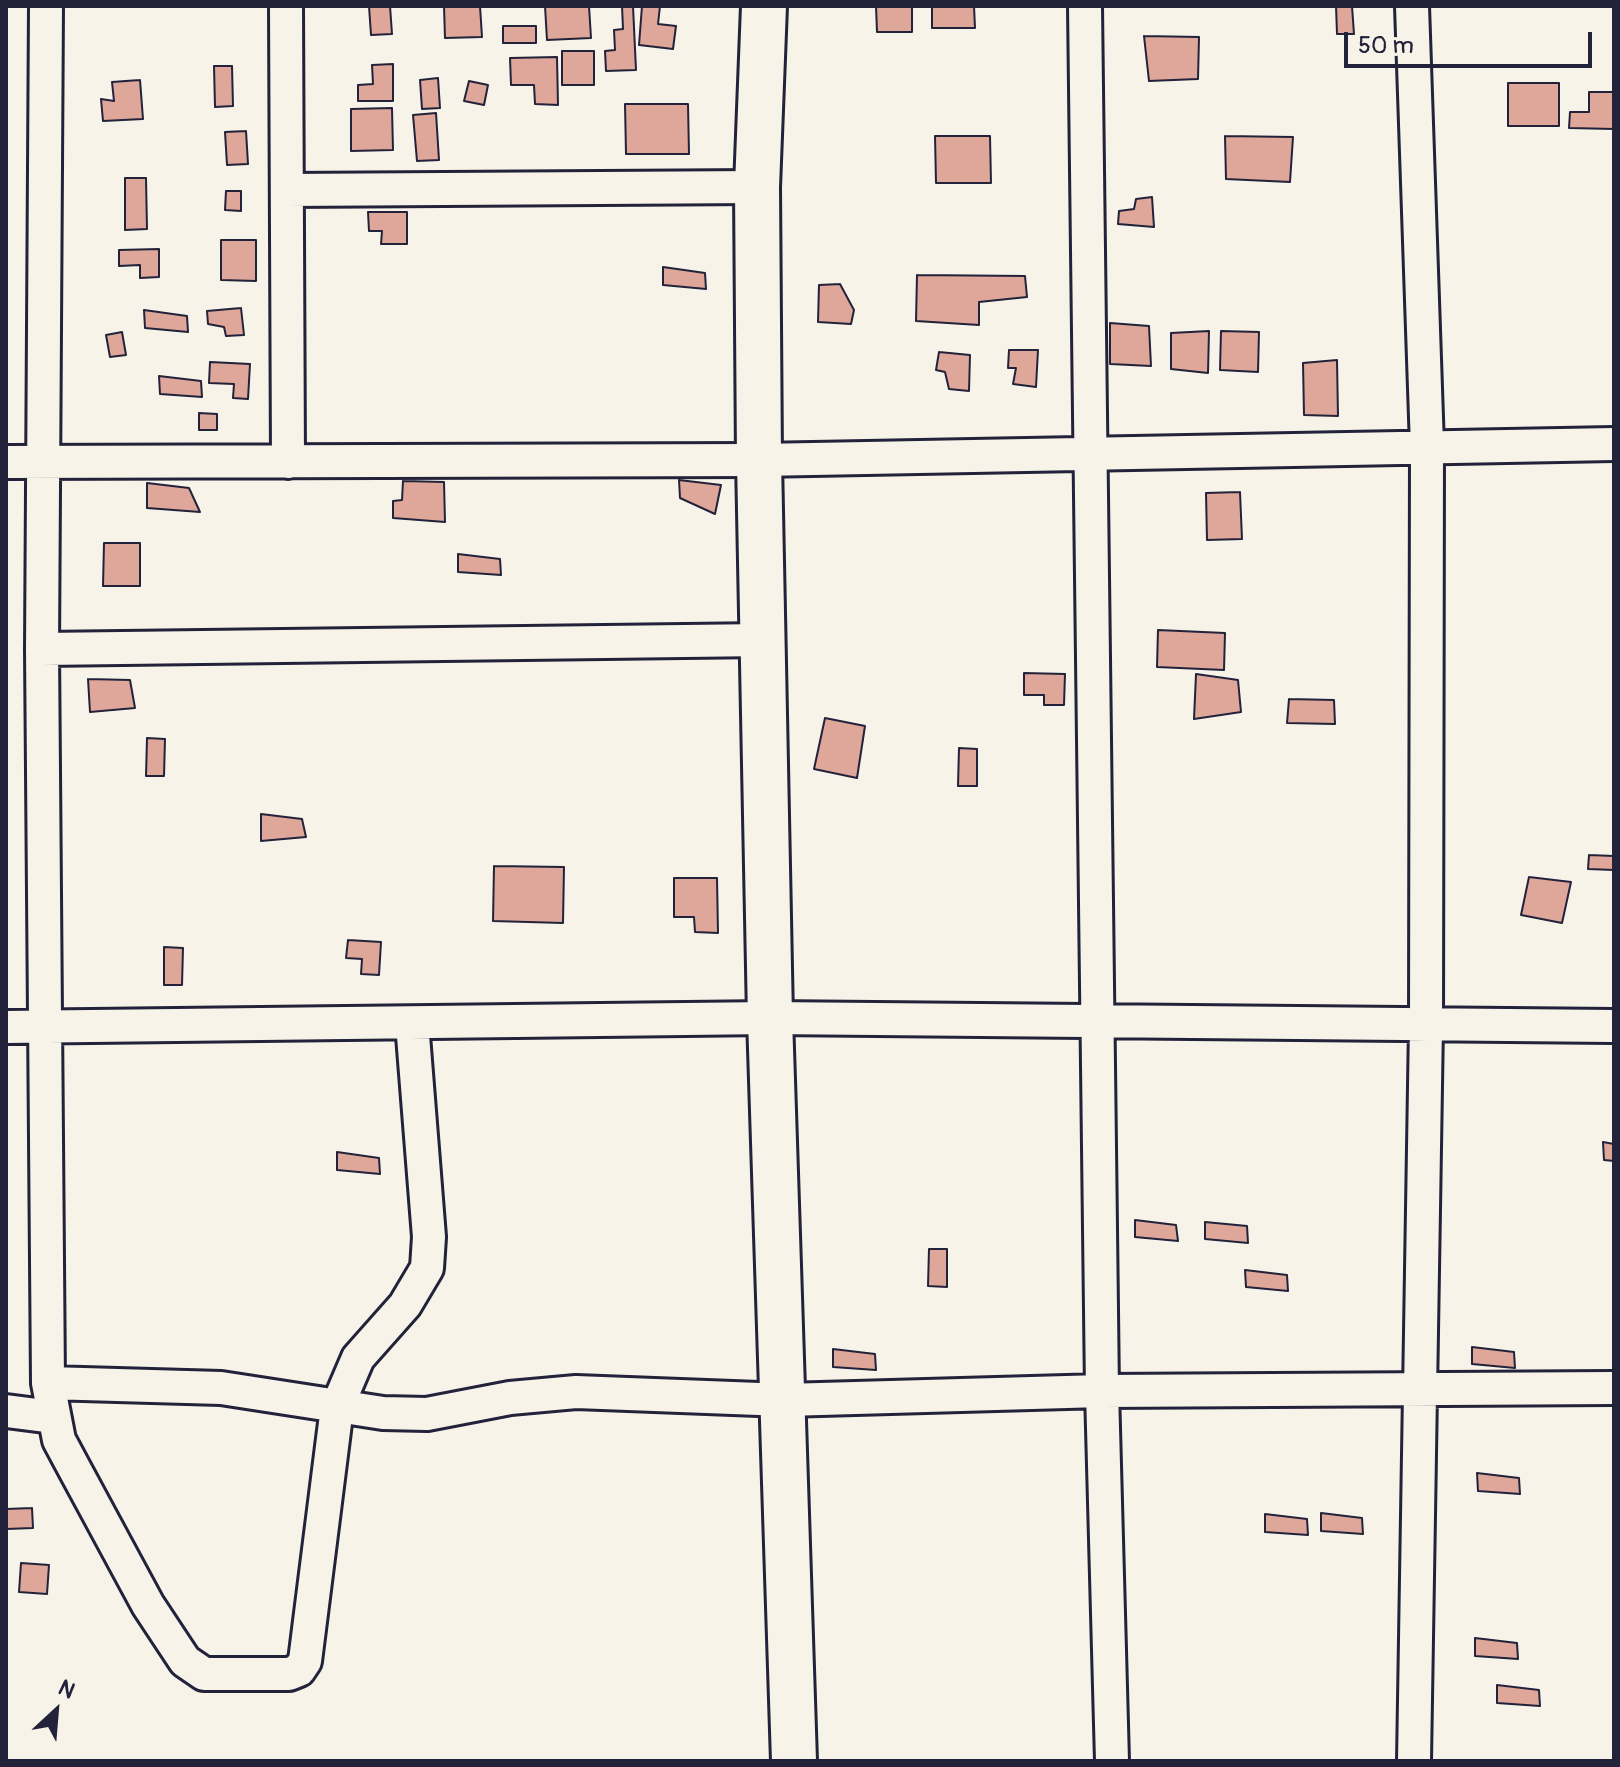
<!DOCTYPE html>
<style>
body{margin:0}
#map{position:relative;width:1620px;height:1767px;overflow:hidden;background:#f7f3e8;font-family:Pangolin,sans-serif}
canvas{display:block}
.frame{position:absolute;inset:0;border:8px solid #22223b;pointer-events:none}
.north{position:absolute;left:16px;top:1671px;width:80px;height:80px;-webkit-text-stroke:6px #f7f3e8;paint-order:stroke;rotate:26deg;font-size:22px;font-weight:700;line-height:32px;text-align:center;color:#22223b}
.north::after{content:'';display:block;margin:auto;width:28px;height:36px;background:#22223b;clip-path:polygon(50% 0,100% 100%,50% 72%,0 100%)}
.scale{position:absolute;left:1344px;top:32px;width:248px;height:36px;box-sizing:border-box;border:4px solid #22223b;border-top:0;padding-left:10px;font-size:24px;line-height:28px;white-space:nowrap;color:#22223b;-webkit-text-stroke:6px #f7f3e8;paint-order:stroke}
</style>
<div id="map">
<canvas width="1620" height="1767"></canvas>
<div class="frame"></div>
<div class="north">N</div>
<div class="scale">50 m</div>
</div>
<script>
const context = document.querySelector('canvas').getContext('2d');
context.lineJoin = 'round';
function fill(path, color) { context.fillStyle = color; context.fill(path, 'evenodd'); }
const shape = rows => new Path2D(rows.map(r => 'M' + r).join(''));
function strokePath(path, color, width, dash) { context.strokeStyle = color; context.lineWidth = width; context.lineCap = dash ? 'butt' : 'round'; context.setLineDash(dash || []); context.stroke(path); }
const building = shape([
 [369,6,390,6,392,34,371,35,369,6],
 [444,6,480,6,482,37,445,38,444,6],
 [545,6,589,6,591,38,547,40,545,6],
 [622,6,633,6,636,70,606,71,605,51,615,50,614,30,623,29,622,6],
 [642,6,660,6,658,24,676,26,673,49,639,45,642,6],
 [876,6,912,6,912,32,877,32,876,6],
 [932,6,974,6,975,28,932,28,932,6],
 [1336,6,1352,6,1354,34,1337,34,1336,6],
 [503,26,536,26,536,43,503,43,503,26],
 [1144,36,1199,37,1198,79,1149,81,1144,36],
 [562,51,594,51,594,85,562,85,562,51],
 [557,57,558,105,535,104,534,85,511,85,510,58,557,57],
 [393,64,393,101,358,101,358,85,373,84,372,65,393,64],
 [214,66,232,66,233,106,215,107,214,66],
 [438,78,440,108,422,109,420,80,438,78],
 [140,80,143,119,103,121,101,99,114,101,112,82,140,80],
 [469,81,488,85,484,105,464,101,469,81],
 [1508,83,1559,83,1559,126,1508,126,1508,83],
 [1589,92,1614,92,1614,129,1569,128,1570,112,1589,112,1589,92],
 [625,104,688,104,689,154,626,154,625,104],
 [392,108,393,150,351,151,351,109,392,108],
 [436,113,439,160,417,161,413,115,436,113],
 [246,131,248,164,227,165,225,132,246,131],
 [935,136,990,136,991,183,936,183,935,136],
 [1225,136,1293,137,1290,182,1226,179,1225,136],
 [125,178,146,178,147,229,125,230,125,178],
 [226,191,241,191,241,211,225,210,226,191],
 [1152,197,1154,227,1118,224,1119,211,1134,209,1136,199,1152,197],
 [368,212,407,212,407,244,381,244,382,231,369,231,368,212],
 [221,240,256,240,256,281,221,280,221,240],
 [159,249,159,277,140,278,140,265,119,266,119,250,159,249],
 [663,267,705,273,706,289,663,285,663,267],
 [917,275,1025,276,1027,297,979,302,979,325,916,321,917,275],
 [840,284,854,310,851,324,818,322,819,285,840,284],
 [241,308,244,335,226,336,224,327,208,324,207,311,241,308],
 [144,310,187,316,188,332,145,328,144,310],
 [1110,323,1149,326,1151,366,1110,364,1110,323],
 [1209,331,1208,373,1171,369,1171,333,1209,331],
 [1221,331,1259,332,1258,372,1220,370,1221,331],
 [122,332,126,355,110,357,106,335,122,332],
 [1009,350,1038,350,1036,387,1013,384,1016,368,1008,368,1009,350],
 [939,352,970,355,969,391,949,389,945,372,936,370,939,352],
 [1337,360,1338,416,1304,415,1303,363,1337,360],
 [210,362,250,364,248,399,233,398,234,384,209,383,210,362],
 [159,376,201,381,202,397,160,394,159,376],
 [199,413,217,414,217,430,199,430,199,413],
 [679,480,721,485,715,514,680,498,679,480],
 [403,481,444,482,445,522,393,518,393,501,402,500,403,481],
 [147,483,189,488,200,512,147,508,147,483],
 [1240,492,1242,539,1207,540,1206,493,1240,492],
 [104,543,140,543,140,586,103,586,104,543],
 [458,554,500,559,501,575,458,572,458,554],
 [1158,630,1225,633,1224,670,1157,667,1158,630],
 [1024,673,1065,674,1064,705,1044,705,1044,695,1024,695,1024,673],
 [1196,674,1238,680,1241,712,1194,719,1196,674],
 [88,679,130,680,135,708,90,712,88,679],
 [1289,699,1334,700,1335,724,1287,723,1289,699],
 [825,718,865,726,857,778,814,769,825,718],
 [147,738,165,739,164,776,146,776,147,738],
 [959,748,977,749,977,786,958,786,959,748],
 [261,814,302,819,306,837,261,841,261,814],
 [1589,855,1614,856,1614,870,1588,869,1589,855],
 [494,866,564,867,563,923,493,921,494,866],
 [1529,877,1571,882,1562,923,1521,915,1529,877],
 [674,878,717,878,718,933,695,932,694,917,674,917,674,878],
 [348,940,381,942,379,975,361,974,362,959,346,958,348,940],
 [164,947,183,948,182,985,164,985,164,947],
 [1603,1142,1614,1144,1614,1161,1604,1160,1603,1142],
 [337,1152,379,1158,380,1174,337,1170,337,1152],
 [1135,1220,1176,1225,1178,1241,1135,1237,1135,1220],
 [1205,1222,1247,1226,1248,1243,1205,1239,1205,1222],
 [929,1249,947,1249,947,1287,928,1286,929,1249],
 [1245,1270,1287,1275,1288,1291,1246,1287,1245,1270],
 [1472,1347,1514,1352,1515,1368,1472,1364,1472,1347],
 [833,1349,875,1354,876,1370,833,1367,833,1349],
 [1477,1473,1519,1478,1520,1494,1478,1491,1477,1473],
 [32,1508,33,1528,6,1529,6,1509,32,1508],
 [1321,1513,1362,1518,1363,1534,1321,1531,1321,1513],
 [1265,1514,1307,1519,1308,1535,1265,1532,1265,1514],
 [21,1563,49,1565,47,1594,19,1592,21,1563],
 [1475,1638,1517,1643,1518,1659,1475,1656,1475,1638],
 [1497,1685,1539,1690,1540,1706,1497,1703,1497,1685]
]);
fill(building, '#dfa79a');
strokePath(building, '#22223b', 2);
const minor = shape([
 [46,6,42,649,48,1383,59,1440,74,1468,148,1605,185,1661,204,1674,289,1674,299,1670,305,1661,337,1407,358,1358,405,1305,427,1268,429,1237,412,1023],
 [286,6,288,462],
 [1085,6,1102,1391,1112,1761],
 [1412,6,1427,447,1426,1025,1414,1761],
 [287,190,757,187],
 [6,462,759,460,1614,444],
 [42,649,765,640],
 [6,1027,770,1018,1614,1026],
 [48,1383,221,1388,383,1413,427,1414,510,1398,576,1392,785,1400,1102,1391,1614,1388],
 [6,1411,53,1417]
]);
const secondary = shape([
 [764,6,757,187,759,460,770,1018,794,1761]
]);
strokePath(minor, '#22223b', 38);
strokePath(secondary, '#22223b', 50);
strokePath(minor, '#f7f3e8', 32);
strokePath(secondary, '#f7f3e8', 44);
</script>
